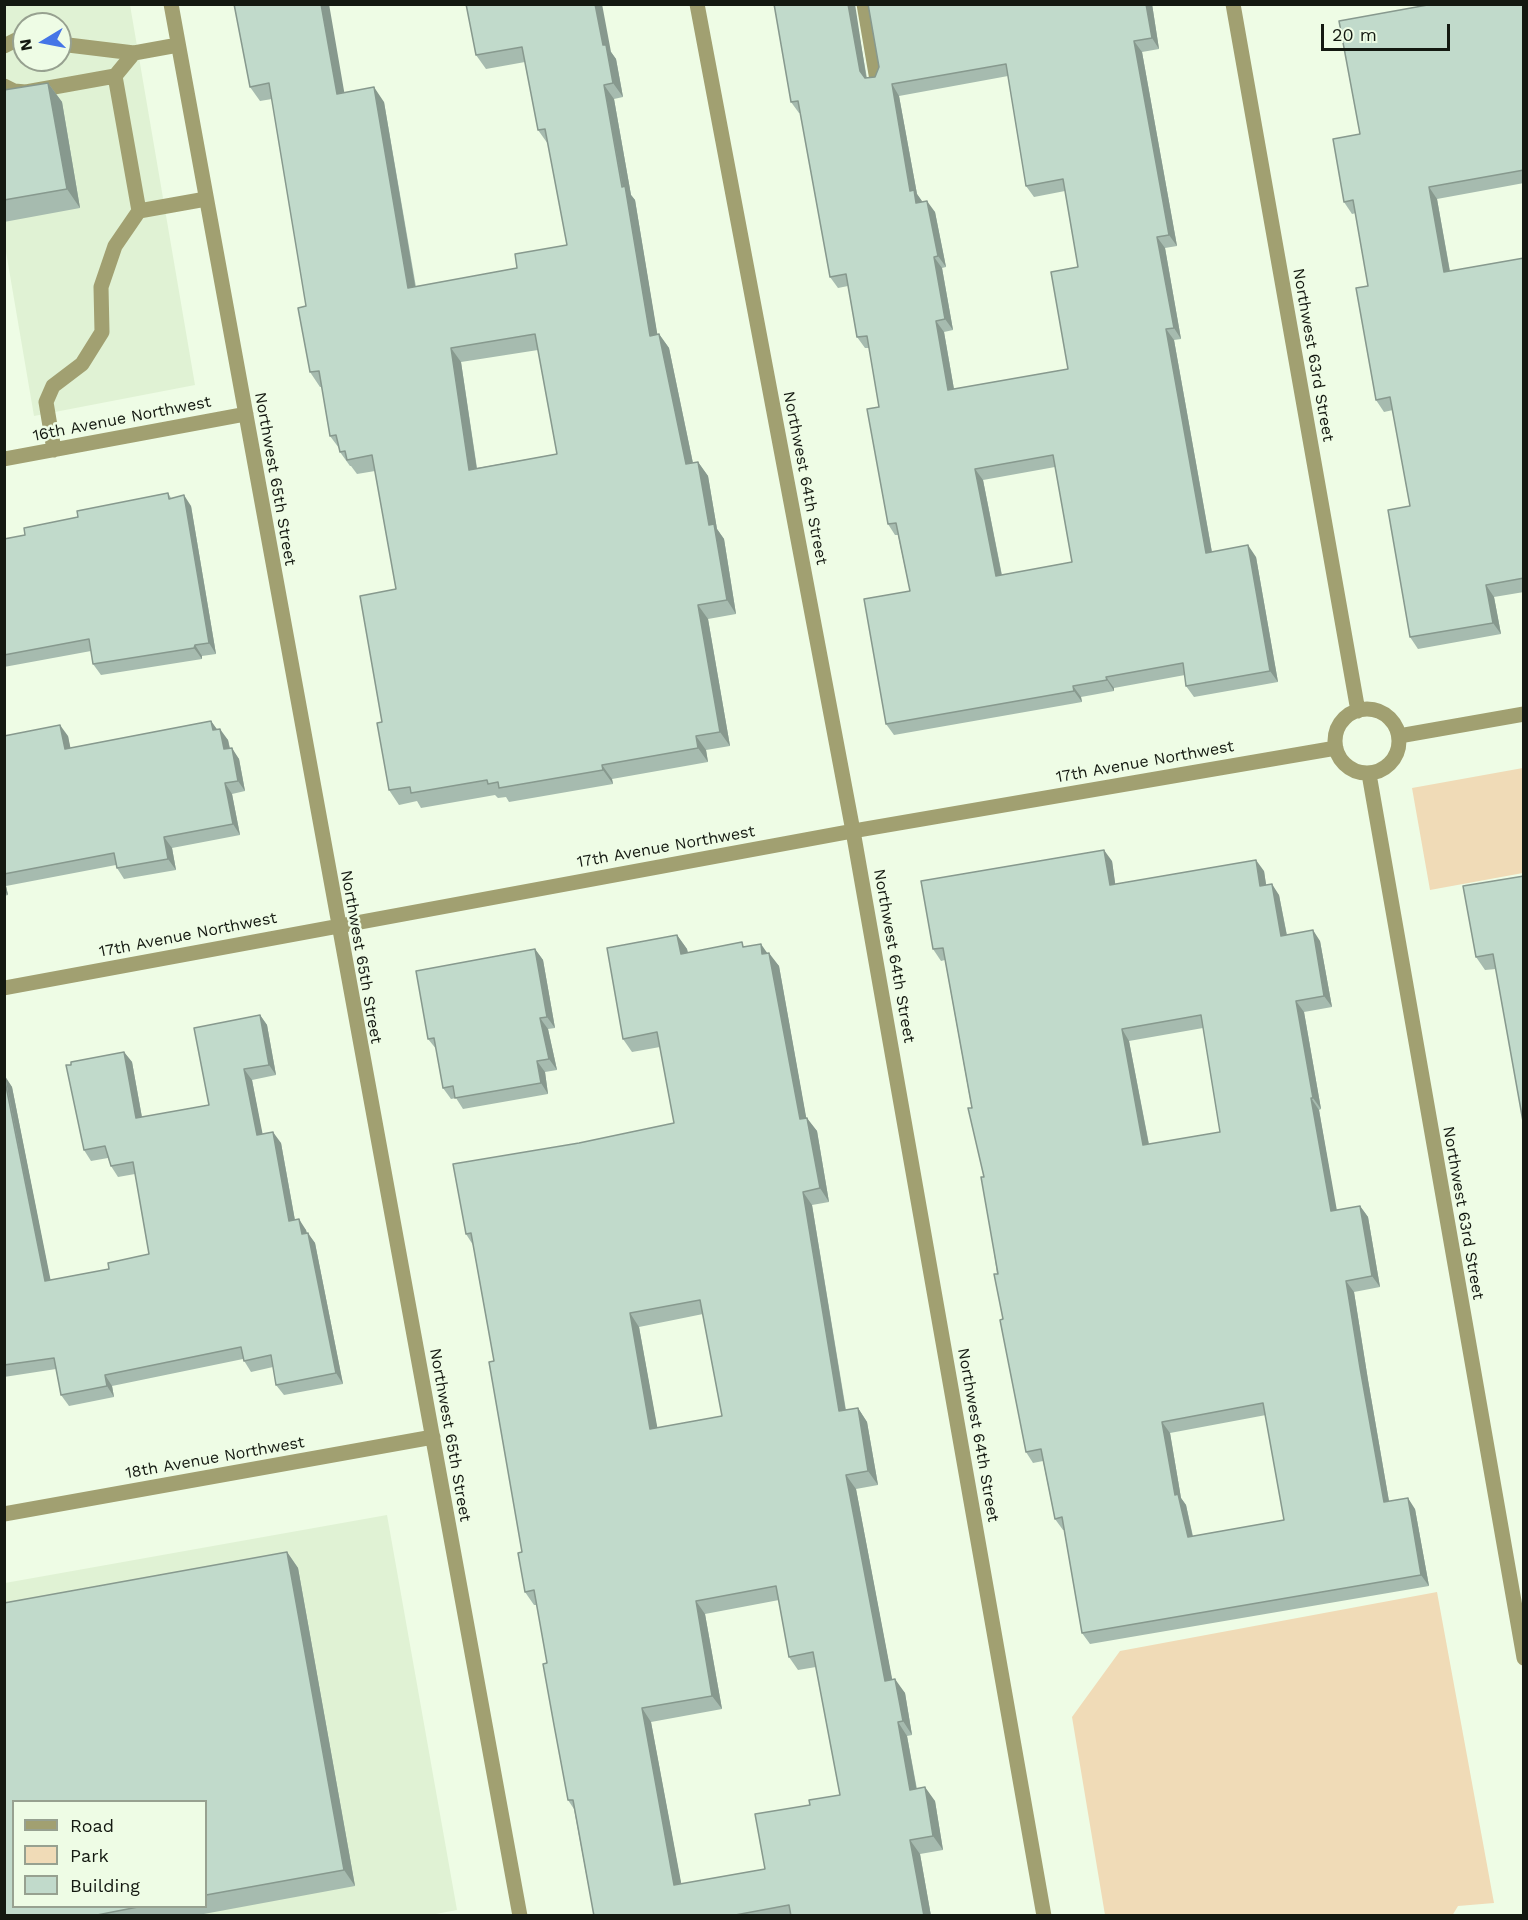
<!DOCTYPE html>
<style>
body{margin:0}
#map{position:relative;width:1528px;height:1920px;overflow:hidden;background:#eefce5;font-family:"Work Sans",sans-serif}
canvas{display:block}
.frame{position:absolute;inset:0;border:6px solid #141911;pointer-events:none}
.legend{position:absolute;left:12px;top:1800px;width:195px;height:108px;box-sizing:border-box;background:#eefce5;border:2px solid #97a190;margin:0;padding:8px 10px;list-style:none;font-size:18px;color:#141911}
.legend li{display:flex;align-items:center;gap:12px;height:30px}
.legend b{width:30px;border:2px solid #97a190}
.north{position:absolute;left:12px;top:12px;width:60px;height:60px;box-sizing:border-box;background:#eefce5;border:2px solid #97a190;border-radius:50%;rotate:260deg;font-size:16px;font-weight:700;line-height:24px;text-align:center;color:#141911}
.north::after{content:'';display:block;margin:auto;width:21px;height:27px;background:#4575e7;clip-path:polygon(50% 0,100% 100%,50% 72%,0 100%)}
.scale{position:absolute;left:1321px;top:24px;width:129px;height:27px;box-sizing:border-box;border:3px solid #141911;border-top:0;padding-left:8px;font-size:18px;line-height:21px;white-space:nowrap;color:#141911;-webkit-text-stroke:4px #eefce5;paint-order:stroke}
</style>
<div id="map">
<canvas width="1528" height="1920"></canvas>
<div class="frame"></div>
<ul class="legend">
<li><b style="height:8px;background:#a1a071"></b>Road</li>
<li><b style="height:16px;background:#f0dbb7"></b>Park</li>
<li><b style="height:16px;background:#c1dacb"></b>Building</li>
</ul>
<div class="north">N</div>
<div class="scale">20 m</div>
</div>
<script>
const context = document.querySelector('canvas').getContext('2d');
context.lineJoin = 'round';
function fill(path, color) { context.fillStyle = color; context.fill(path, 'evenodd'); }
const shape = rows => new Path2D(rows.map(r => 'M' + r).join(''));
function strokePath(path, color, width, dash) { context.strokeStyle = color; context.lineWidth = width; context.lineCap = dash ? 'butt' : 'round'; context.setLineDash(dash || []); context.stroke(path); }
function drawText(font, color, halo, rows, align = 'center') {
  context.font = font + ' "Work Sans",sans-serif'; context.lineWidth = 5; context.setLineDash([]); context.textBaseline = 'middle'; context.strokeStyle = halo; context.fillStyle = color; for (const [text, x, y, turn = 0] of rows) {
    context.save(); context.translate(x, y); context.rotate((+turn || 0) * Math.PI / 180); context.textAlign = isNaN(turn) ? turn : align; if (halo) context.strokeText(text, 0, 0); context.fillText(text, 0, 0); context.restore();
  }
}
fill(shape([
 [4,5,130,5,195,385,34,416,5,246],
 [24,24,60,24,60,60,24,60],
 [387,1515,457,1910,425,1916,5,1916,5,1583],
 [14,1802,206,1802,206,1906,14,1906]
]), '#e0f2d4');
fill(shape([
 [1523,768,1523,873,1430,890,1412,788],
 [1437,1592,1494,1903,1458,1906,1452,1916,1105,1915,1072,1717,1120,1651]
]), '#f0dbb7');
strokePath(shape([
 [171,4,520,1916],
 [697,4,853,831,1044,1916],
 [864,4,877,80],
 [1233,4,1358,711],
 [60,44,134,53],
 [4,46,16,40,24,40],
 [115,76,139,211],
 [4,86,14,91,26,92,115,76,134,53,178,45],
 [54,450,46,402,53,386,82,364,102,332,101,287,115,246,139,211,206,199],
 [4,459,246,414],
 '1335 741a32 32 0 1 1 64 0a32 32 0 1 1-64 0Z',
 [1399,736,1524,714],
 [1369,774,1524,1658],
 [4,988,853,831,1336,748],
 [4,1514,433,1437]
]), '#a1a071', 15);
fill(shape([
 [234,4,344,93,384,102,416,287,517,268,567,245,548,144,538,130,525,62,486,69,476,55,466,4,611,52,616,59,623,97,614,99,631,195,635,200,657,334,659,334,669,348,693,463,698,462,708,476,717,529,724,539,736,614,708,619,730,746,706,750,708,762,612,779,613,784,509,802,506,797,498,798,495,795,421,808,417,801,399,805,389,790,382,722,396,589,375,471,357,474,351,466,350,466,340,452,339,448,330,436,322,387,320,387,310,372,306,306,272,99,260,101,250,87],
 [538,350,557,454,477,468,461,362],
 [1152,4,1159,49,1142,52,1177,246,1165,248,1181,339,1174,340,1212,552,1256,557,1278,682,1194,697,1186,686,1185,675,1114,688,1114,691,1081,697,1082,702,894,735,886,724,910,591,898,535,895,535,888,524,879,407,869,348,865,348,857,337,848,286,838,288,830,277,801,113,799,113,791,102,854,6,867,78,875,77],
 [1008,76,1026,186,1034,197,1065,191,1078,267,1068,369,954,389,944,332,953,330,942,268,946,267,935,212,922,202,917,194,899,96],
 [1055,467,1072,562,1002,575,983,480],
 [1524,4,1524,183,1437,199,1450,271,1524,258,1524,592,1494,597,1501,634,1418,649,1410,637,1410,506,1393,410,1384,412,1376,400,1368,286,1356,213,1352,214,1344,202,1360,134],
 [48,83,62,102,80,208,4,222,4,90],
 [168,493,171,498,191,506,216,654,202,656,202,659,101,675,93,664,91,651,4,667,4,539,25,535,78,517],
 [211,721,217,730,228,740,230,748,239,759,245,791,232,794,240,835,172,848,176,870,124,879,117,868,116,865,6,886,8,895,4,896,4,736,68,736,70,748],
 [1112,861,1115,884,1264,871,1266,885,1279,895,1287,935,1320,941,1332,1007,1304,1012,1321,1109,1319,1110,1336,1210,1360,1206,1368,1217,1380,1287,1354,1292,1368,1380,1389,1501,1415,1509,1429,1586,1090,1644,1082,1633,1064,1530,1063,1530,1055,1519,1043,1461,1033,1463,1026,1452,1003,1319,984,1177,945,960,941,961,933,949],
 [1203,1028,1220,1132,1149,1144,1129,1041],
 [1266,1415,1284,1520,1193,1536,1186,1505,1181,1498,1170,1433],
 [1524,876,1496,969,1485,970,1476,957],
 [677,935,687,949,688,952,745,947,767,953,779,966,806,1118,817,1131,829,1202,812,1205,846,1410,858,1408,867,1422,878,1485,856,1489,892,1680,905,1693,912,1735,907,1736,917,1789,935,1801,943,1850,920,1854,931,1916,594,1916,574,1809,568,1800,547,1663,537,1605,534,1605,525,1592,522,1552,494,1361,473,1245,466,1234,579,1143,674,1123,660,1047,632,1052,623,1039],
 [703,1314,722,1416,657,1428,639,1327],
 [779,1600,789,1657,798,1670,816,1667,840,1795,810,1805,765,1869,681,1884,651,1722,722,1709,705,1614],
 [535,949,543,960,555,1028,548,1029,557,1070,545,1072,548,1094,463,1109,456,1098,451,1099,443,1088,437,1050,428,1039],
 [260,1015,267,1025,276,1075,252,1080,262,1134,281,1143,295,1220,306,1230,307,1233,315,1243,343,1384,284,1395,276,1385,273,1367,251,1372,243,1359,112,1386,114,1397,69,1406,61,1395,56,1369,4,1377,4,1076,12,1087,50,1280,109,1269,149,1254,135,1174,118,1177,111,1166,108,1158,91,1161,84,1150,124,1052,132,1062,142,1117,209,1105],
 [287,1552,298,1568,355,1886,193,1916,4,1916],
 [206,1802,206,1906,14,1906]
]), '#a6bbaf');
fill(shape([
 [321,4,329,4,347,108,337,94],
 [595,4,602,4,611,52,616,59,623,97,613,83,603,45],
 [848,4,855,4,867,82,860,71],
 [1146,4,1152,4,1159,49,1152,38],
 [1134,41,1142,52,1177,246,1169,235],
 [48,83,62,102,80,208,67,189],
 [892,84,899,96,917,194,922,201,924,214,916,203,910,191],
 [604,85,614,99,631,195,635,200,660,350,650,336],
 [374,87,384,102,418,303,408,288],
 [1429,187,1437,199,1452,284,1444,272],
 [927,201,935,212,946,267,938,256],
 [1157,237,1165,248,1181,339,1174,328],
 [934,257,942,268,953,330,945,319],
 [936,321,944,332,956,401,948,390],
 [1166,329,1174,340,1214,564,1206,553],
 [659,334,669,348,696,478,686,464],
 [451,348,461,362,479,484,469,470],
 [698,462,708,476,717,529,724,539,736,614,727,600,709,525],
 [975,469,983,480,1004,587,996,576],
 [184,495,191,506,216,654,209,643],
 [1248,545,1256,557,1278,682,1270,671],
 [1486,585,1494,597,1501,634,1493,623],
 [698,605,708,619,730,746,720,732],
 [195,645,202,656,202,659,194,648],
 [1106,677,1114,688,1114,691,1107,680],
 [1073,686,1081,697,1082,702,1074,691],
 [211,721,219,732,213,730],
 [60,725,68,736,73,760,65,749],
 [220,729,228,740,232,760,224,749],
 [696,736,706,750,708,762,698,748],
 [232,748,239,759,245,791,238,781],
 [602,765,612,779,613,784,603,770],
 [225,783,232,794,240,835,233,824],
 [164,837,172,848,176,870,168,859],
 [1104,850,1112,861,1117,896,1110,885],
 [1256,860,1264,871,1268,897,1260,886],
 [4,884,6,886,8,895,4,891],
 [1272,884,1279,895,1289,947,1281,936],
 [1313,930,1320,941,1332,1007,1324,996],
 [677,935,687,949,690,967,681,954],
 [761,944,770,957,762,954],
 [535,949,543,960,555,1028,547,1017],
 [769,953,779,966,809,1133,800,1119],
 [1296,1001,1304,1012,1321,1109,1313,1098],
 [260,1015,267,1025,276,1075,269,1065],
 [540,1018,548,1029,557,1070,549,1059],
 [1122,1029,1129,1041,1151,1156,1143,1145],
 [124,1052,132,1062,144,1129,136,1118],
 [537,1061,545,1072,548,1094,541,1083],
 [244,1069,252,1080,265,1146,257,1135],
 [5,1076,12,1087,53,1292,45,1281],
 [1311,1098,1319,1110,1339,1222,1331,1211],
 [807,1118,817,1131,829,1202,820,1188],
 [273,1132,281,1143,297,1232,289,1221],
 [803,1192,812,1205,848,1425,839,1411],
 [1360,1206,1368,1217,1380,1287,1372,1276],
 [299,1219,306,1230,309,1244,302,1234],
 [308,1233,315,1243,343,1384,336,1373],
 [1346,1281,1354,1292,1368,1380,1391,1513,1384,1502,1360,1368],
 [630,1313,639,1327,660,1442,650,1429],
 [105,1375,112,1386,114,1397,107,1386],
 [858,1408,867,1422,878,1485,868,1471],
 [1162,1422,1170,1433,1181,1498,1186,1505,1195,1548,1188,1537,1175,1495],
 [846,1475,856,1489,895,1694,885,1681],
 [1408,1498,1415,1509,1429,1586,1421,1575],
 [287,1552,298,1568,355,1886,344,1870],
 [696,1601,705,1614,722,1709,712,1696],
 [895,1679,905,1693,912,1735,903,1721],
 [642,1708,651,1722,684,1898,674,1885],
 [898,1722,907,1736,919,1803,910,1790],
 [925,1787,935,1801,943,1850,933,1836],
 [910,1840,920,1854,931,1916,924,1916]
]), '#87998e');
const building = shape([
 [234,4,321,4,337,94,374,87,408,288,517,268,515,254,567,245,545,129,538,130,522,47,476,55,466,4,595,4,603,45,606,45,613,83,604,85,622,187,625,186,650,336,659,334,686,464,698,462,709,525,714,524,727,600,698,605,720,732,696,736,698,748,602,765,603,770,499,788,498,782,488,784,487,780,411,793,410,787,389,790,377,723,382,722,360,596,396,589,372,455,347,460,345,451,340,452,336,435,330,436,319,371,310,372,298,308,306,306,269,83,250,87,234,4],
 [535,334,557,454,469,470,451,348,535,334],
 [774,4,848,4,860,71,865,78,875,77,879,67,868,4,1146,4,1152,38,1134,41,1169,235,1157,237,1174,328,1166,329,1206,553,1248,545,1270,671,1186,686,1183,663,1106,677,1107,680,1073,686,1074,691,886,724,864,599,910,591,896,523,888,524,867,409,879,407,867,336,857,337,846,274,830,277,798,101,791,102,774,4],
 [1006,64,1026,186,1063,179,1078,267,1051,272,1068,369,948,390,936,321,945,319,934,257,938,256,927,201,916,203,914,190,910,191,892,84,1006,64],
 [1053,455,1072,562,996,576,975,469,1053,455],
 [1433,4,1524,4,1524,170,1429,187,1444,272,1524,258,1524,578,1486,585,1493,623,1410,637,1388,510,1410,506,1390,397,1376,400,1356,288,1368,286,1353,200,1344,202,1333,139,1360,134,1339,21,1433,4],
 [48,83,67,189,4,200,4,90,48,83],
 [168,493,169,499,184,495,209,643,195,645,194,648,93,664,89,639,4,655,4,539,25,535,24,528,78,517,77,511,168,493],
 [211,721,213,730,220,729,224,749,232,748,238,781,225,783,233,824,164,837,168,859,117,868,114,853,4,874,4,736,60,725,65,749,211,721],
 [1104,850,1110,885,1256,860,1260,886,1272,884,1281,936,1313,930,1324,996,1296,1001,1313,1098,1311,1098,1331,1211,1360,1206,1372,1276,1346,1281,1360,1368,1384,1502,1408,1498,1421,1575,1082,1633,1062,1517,1055,1519,1041,1449,1026,1452,1000,1320,1003,1319,994,1274,998,1274,981,1177,984,1177,968,1108,972,1108,943,948,933,949,921,881,1104,850],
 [1201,1015,1220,1132,1143,1145,1122,1029,1201,1015],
 [1263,1403,1284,1520,1188,1537,1178,1494,1175,1495,1162,1422,1263,1403],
 [1524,876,1524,1127,1493,954,1476,957,1463,886,1524,876],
 [677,935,681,954,742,942,743,947,761,944,762,954,769,953,800,1119,807,1118,820,1188,803,1192,839,1411,858,1408,868,1471,846,1475,885,1681,895,1679,903,1721,898,1722,910,1790,925,1787,933,1836,910,1840,924,1916,791,1916,789,1905,730,1916,594,1916,573,1800,568,1800,554,1725,543,1664,547,1663,534,1590,525,1592,518,1553,522,1552,489,1362,494,1361,471,1233,466,1234,453,1164,579,1143,674,1123,657,1032,623,1039,607,948,677,935],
 [700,1300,722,1416,650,1429,630,1313,700,1300],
 [776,1586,789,1657,813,1652,840,1795,809,1800,810,1805,755,1814,765,1869,674,1885,642,1708,712,1696,696,1601,776,1586],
 [535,949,547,1017,540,1018,549,1059,537,1061,541,1083,455,1098,453,1086,443,1088,434,1038,428,1039,416,971,535,949],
 [260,1015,269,1065,244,1069,257,1135,273,1132,289,1221,299,1219,302,1234,308,1233,336,1373,276,1385,271,1355,244,1361,241,1347,105,1375,107,1386,61,1395,54,1358,4,1365,4,1076,45,1281,109,1269,108,1263,149,1254,133,1162,111,1166,105,1146,84,1150,66,1065,71,1065,71,1062,124,1052,136,1118,209,1105,194,1028,260,1015],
 [287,1552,344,1870,206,1895,206,1802,14,1802,14,1906,143,1906,92,1916,4,1916,4,1603,287,1552]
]);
fill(building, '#c1dacb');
strokePath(building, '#87998e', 1.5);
drawText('16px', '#141911', '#eefce5', [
 ["Northwest 63rd Street",1313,355,80],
 ["16th Avenue Northwest",122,419,-11],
 ["Northwest 64th Street",805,478,79],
 ["Northwest 65th Street",275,479,80],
 ["17th Avenue Northwest",1145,762,-10],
 ["17th Avenue Northwest",666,847,-10],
 ["17th Avenue Northwest",188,935,-11],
 ["Northwest 64th Street",894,956,80],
 ["Northwest 65th Street",361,957,80],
 ["Northwest 63rd Street",1463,1213,80],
 ["Northwest 65th Street",450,1435,80],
 ["Northwest 64th Street",978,1435,80],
 ["18th Avenue Northwest",215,1458,-10]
]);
</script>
